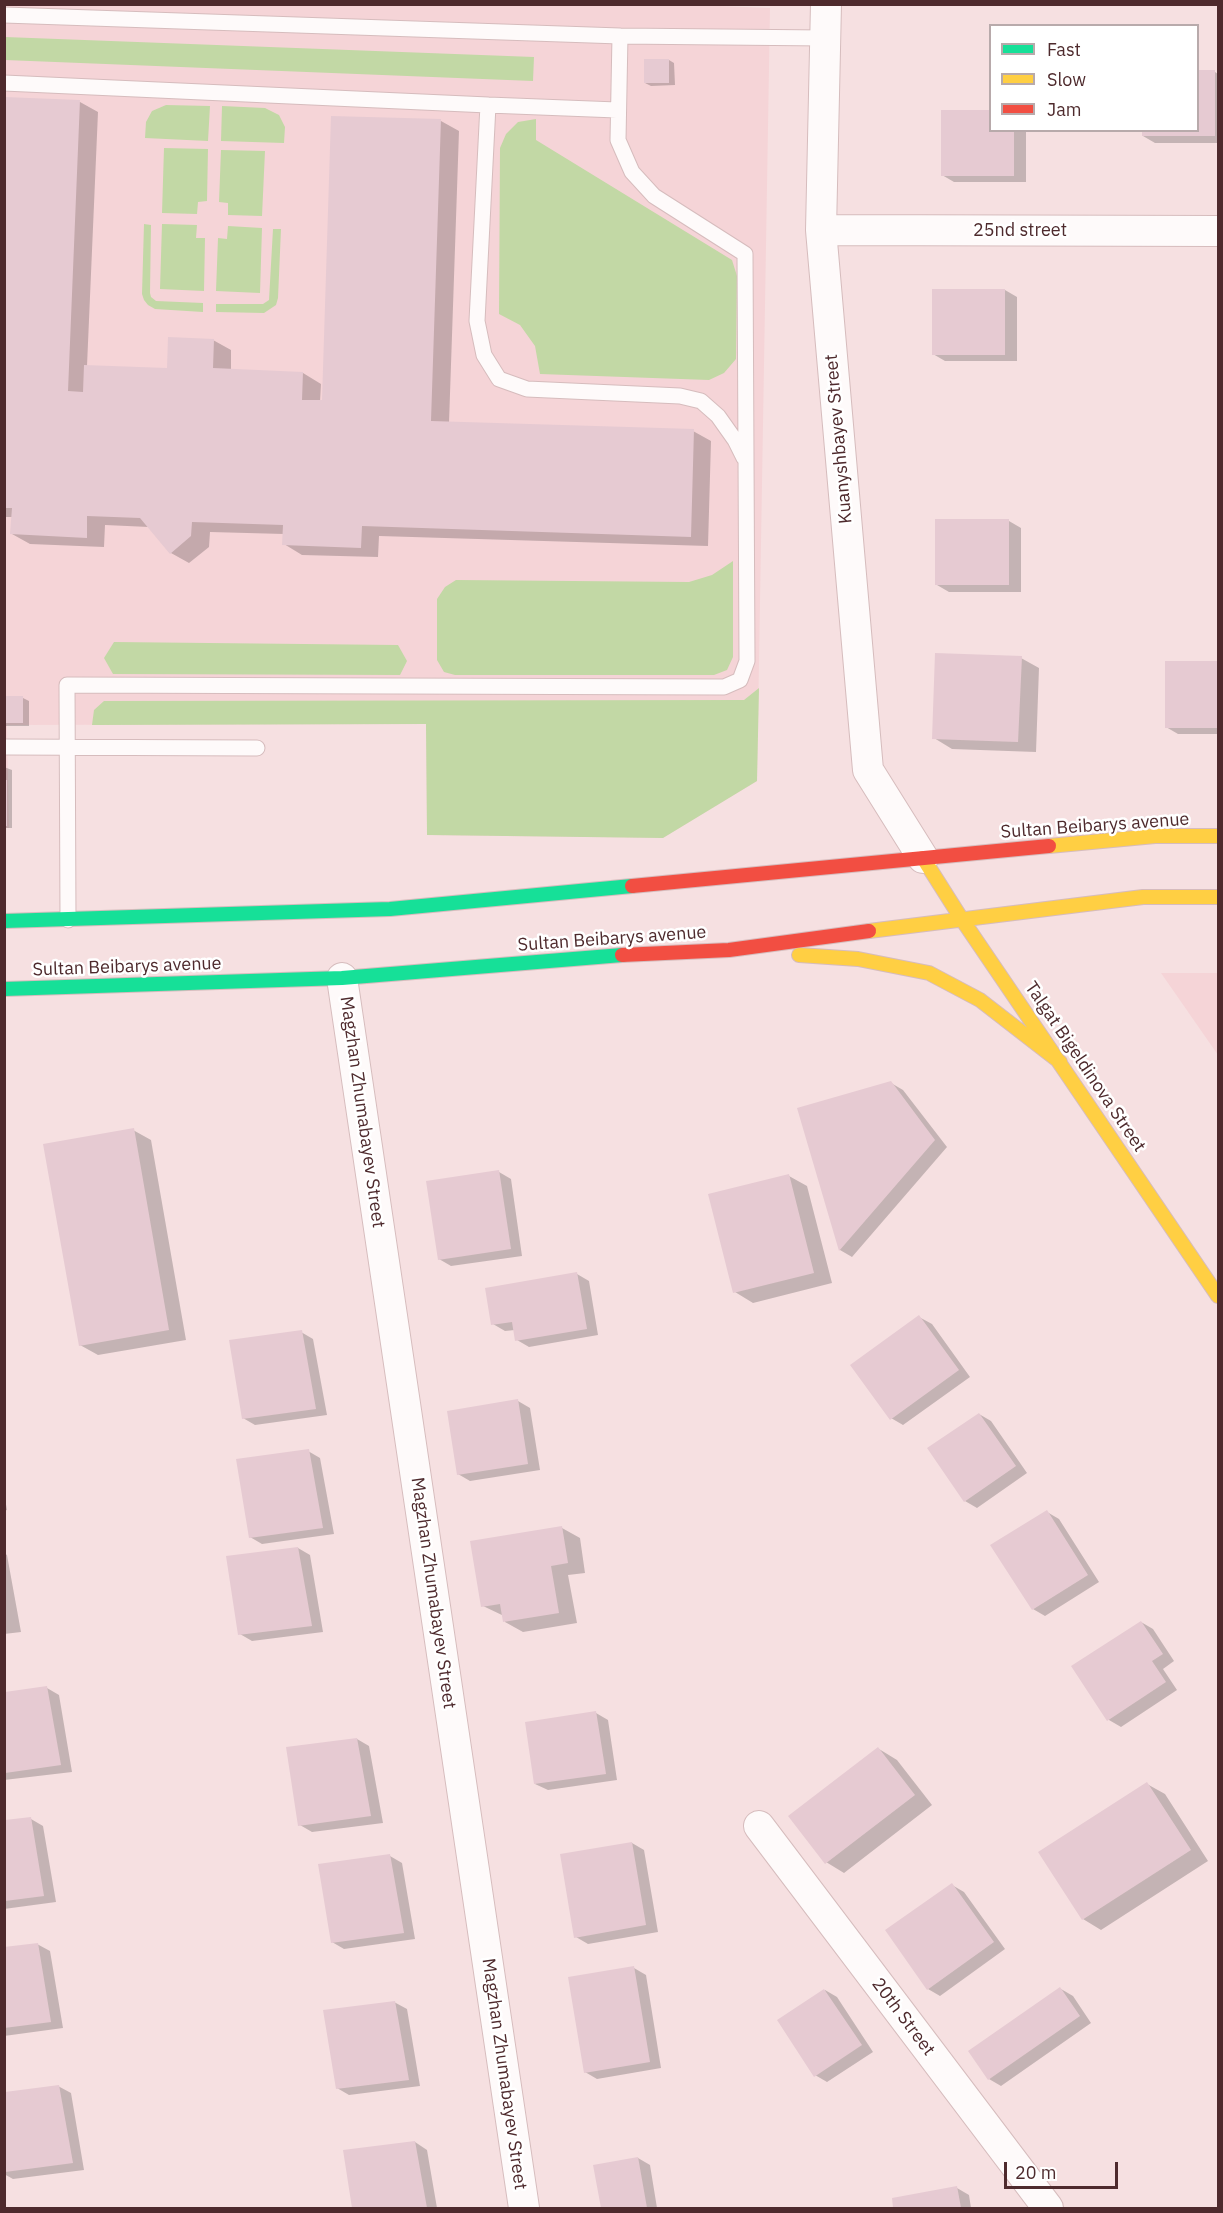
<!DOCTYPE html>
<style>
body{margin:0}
#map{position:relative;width:1223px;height:2213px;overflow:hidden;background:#f6e0e1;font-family:"IBM Plex Sans",sans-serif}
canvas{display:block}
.frame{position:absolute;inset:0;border:6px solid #4e2a2d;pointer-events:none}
.legend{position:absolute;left:989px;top:24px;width:210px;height:108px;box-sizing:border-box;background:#fff;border:2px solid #b8aaab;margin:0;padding:8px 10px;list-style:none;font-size:18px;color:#4e2a2d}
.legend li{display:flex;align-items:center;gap:12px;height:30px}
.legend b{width:30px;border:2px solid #b8aaab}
.scale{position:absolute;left:1004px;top:2162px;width:114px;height:27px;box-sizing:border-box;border:3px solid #4e2a2d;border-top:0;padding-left:8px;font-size:18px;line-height:21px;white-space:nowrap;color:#4e2a2d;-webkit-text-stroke:4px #fff;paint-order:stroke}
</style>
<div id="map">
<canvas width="1223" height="2213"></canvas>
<div class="frame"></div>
<ul class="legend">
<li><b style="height:8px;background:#16e098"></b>Fast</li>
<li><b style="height:8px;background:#ffcf43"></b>Slow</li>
<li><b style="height:8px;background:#f24e42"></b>Jam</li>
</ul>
<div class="scale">20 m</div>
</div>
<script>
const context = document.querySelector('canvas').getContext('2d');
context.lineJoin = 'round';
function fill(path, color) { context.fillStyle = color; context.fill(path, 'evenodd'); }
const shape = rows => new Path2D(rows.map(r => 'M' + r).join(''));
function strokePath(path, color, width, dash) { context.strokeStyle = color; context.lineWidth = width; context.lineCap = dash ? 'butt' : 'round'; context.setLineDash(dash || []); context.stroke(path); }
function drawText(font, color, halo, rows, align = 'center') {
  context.font = font + ' "IBM Plex Sans",sans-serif'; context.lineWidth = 5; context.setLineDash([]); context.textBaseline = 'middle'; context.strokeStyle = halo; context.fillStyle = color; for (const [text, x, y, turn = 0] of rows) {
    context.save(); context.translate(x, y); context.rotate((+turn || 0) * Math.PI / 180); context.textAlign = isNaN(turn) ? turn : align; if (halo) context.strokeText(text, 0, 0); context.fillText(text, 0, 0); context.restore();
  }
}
fill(shape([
 [669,4,770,8,757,781,663,838,427,835,426,724,7,725,9,828,5,828,5,5],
 [1161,973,1218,973,1218,1055]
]), '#f5d4d7');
fill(shape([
 [5,37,534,57,533,81,5,60],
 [166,105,210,106,208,141,145,138,146,122,152,111],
 [222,106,265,108,279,115,285,127,284,143,221,141],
 [536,119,536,140,732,260,737,276,736,359,724,373,709,380,540,374,535,346,520,325,499,314,500,148,506,134,518,122],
 [164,148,208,149,207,201,198,202,197,214,162,213],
 [221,150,265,151,262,216,228,215,228,203,219,202],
 [144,224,151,225,150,293,151,297,156,301,203,303,203,312,155,309,148,305,144,300,142,294],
 [162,224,197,225,196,238,205,238,204,291,160,289],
 [228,226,262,228,260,293,216,291,218,238,227,239],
 [273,229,281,229,278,298,276,305,264,313,216,312,216,304,263,304,269,300],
 [733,561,733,657,727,670,714,675,455,675,444,672,437,660,437,599,445,587,456,580,689,582,712,575],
 [114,642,398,645,407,661,400,675,113,674,104,658],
 [759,688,757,781,663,838,427,835,426,724,92,725,94,710,104,701,744,700]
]), '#c2d8a5');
fill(shape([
 [669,60,674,63,675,85,651,86,645,83],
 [1198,72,1215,72,1218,74,1218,143,1155,143,1143,136,1198,130],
 [4,98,80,102,98,112,87,366,168,370,213,340,231,350,231,370,303,373,321,384,320,402,324,402,333,118,441,121,459,131,449,423,693,431,711,441,708,546,379,536,378,557,302,555,284,544,284,534,210,532,209,547,189,563,171,553,149,527,105,525,104,547,30,544,12,534,13,517,4,517],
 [942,111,990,111,990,130,1026,130,1026,182,954,182,942,175],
 [1005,290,1017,297,1017,361,945,361,933,354],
 [1009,521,1021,528,1021,592,949,592,937,585],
 [1021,658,1039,668,1036,752,952,749,934,738],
 [1166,663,1218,663,1218,734,1178,734,1166,727],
 [4,698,23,698,29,701,29,726,4,726],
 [4,767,12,770,12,828,4,828],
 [891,1083,903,1090,947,1147,852,1257,840,1250,799,1109],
 [133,1130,151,1140,186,1340,98,1355,80,1345],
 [499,1172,511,1179,522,1256,451,1266,439,1259],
 [789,1176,807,1186,832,1283,753,1303,735,1292],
 [577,1274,589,1281,598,1335,529,1347,517,1340,515,1330,505,1331,493,1324],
 [919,1317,932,1324,970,1377,903,1425,891,1418],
 [301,1332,313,1339,327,1415,255,1425,243,1418],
 [518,1401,530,1408,540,1470,470,1481,458,1474],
 [979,1414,991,1421,1027,1473,977,1508,965,1501],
 [308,1451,320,1458,334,1534,262,1544,250,1537],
 [4,1493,7,1510,4,1511],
 [1047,1512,1059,1519,1099,1582,1045,1616,1033,1609],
 [562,1528,580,1538,585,1573,568,1575,577,1623,523,1632,505,1622,504,1616,483,1606],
 [298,1548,310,1555,323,1632,252,1641,240,1634],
 [4,1553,7,1555,21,1632,4,1634],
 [1141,1622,1153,1629,1174,1661,1163,1669,1177,1690,1121,1727,1109,1720,1073,1667],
 [47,1688,59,1695,72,1772,4,1780,4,1693],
 [596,1713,608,1720,617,1780,548,1790,535,1784],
 [357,1739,369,1746,383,1823,312,1832,300,1825],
 [879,1749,897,1760,932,1805,844,1873,826,1862],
 [1147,1784,1165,1794,1208,1861,1101,1930,1083,1919],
 [31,1819,43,1826,56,1902,4,1909,4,1822],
 [632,1843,644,1850,658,1932,588,1944,576,1937],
 [390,1856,402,1863,415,1939,344,1949,332,1942],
 [952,1885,964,1892,1005,1949,940,1996,928,1989],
 [37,1944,50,1951,63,2028,4,2036,4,1949],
 [634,1968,646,1975,661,2068,597,2079,585,2072],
 [1061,1989,1073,1996,1091,2023,1001,2086,989,2079],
 [825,1990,837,1997,873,2052,827,2082,815,2075],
 [394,2002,407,2009,420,2086,349,2095,337,2088],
 [58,2086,71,2093,84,2170,13,2179,4,2174,4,2094],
 [415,2142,427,2150,437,2208,354,2208,345,2151],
 [638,2158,650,2165,657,2208,602,2208,595,2166],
 [957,2188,969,2195,971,2208,895,2208,893,2199]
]), '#0003');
fill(shape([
 [644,59,669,59,669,83,644,83],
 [1198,70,1215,70,1215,136,1142,136,1142,130,1198,130],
 [4,97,80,100,68,391,83,392,84,365,167,368,168,337,214,339,213,368,303,372,302,400,322,400,331,116,441,119,431,421,694,429,691,537,362,526,361,548,282,545,283,525,192,522,191,536,170,554,140,518,87,516,87,538,10,534,12,508,4,508],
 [941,110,990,110,990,130,1014,130,1014,176,941,176],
 [932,289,1005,289,1005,355,932,355],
 [935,519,1009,519,1009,585,935,585],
 [935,653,1022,656,1018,742,932,739],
 [1165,661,1218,661,1218,728,1165,728],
 [4,696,23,696,23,723,4,723],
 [4,780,7,780,7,826,4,826],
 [891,1081,935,1140,839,1251,797,1108],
 [134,1128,169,1330,79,1346,43,1144],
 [499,1170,511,1249,438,1260,426,1181],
 [789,1174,814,1273,733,1293,708,1194],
 [577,1272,587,1329,515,1341,512,1322,491,1325,485,1288],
 [919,1315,959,1370,890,1420,850,1365],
 [302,1330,316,1409,242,1419,229,1340],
 [518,1399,528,1464,457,1475,447,1411],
 [979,1413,1016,1466,964,1502,927,1448],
 [309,1449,323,1528,249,1538,236,1459],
 [1047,1510,1088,1575,1032,1610,990,1545],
 [562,1526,568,1563,551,1566,559,1613,503,1622,500,1604,481,1607,470,1541],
 [298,1547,312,1626,238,1635,226,1556],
 [1141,1621,1163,1654,1152,1661,1166,1682,1107,1721,1071,1666],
 [47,1686,61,1765,5,1773,5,1692],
 [596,1711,606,1774,534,1784,525,1722],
 [357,1738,371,1816,298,1826,286,1747],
 [878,1747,915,1795,825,1864,788,1816],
 [1147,1782,1191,1850,1082,1920,1038,1852],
 [31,1817,44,1896,5,1901,5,1820],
 [632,1842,646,1925,574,1938,560,1854],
 [390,1854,404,1933,331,1943,318,1864],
 [952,1883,994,1942,927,1990,885,1930],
 [38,1943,51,2022,4,2028,4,1947],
 [634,1966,650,2062,584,2073,568,1977],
 [1060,1987,1080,2016,988,2080,968,2051],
 [824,1989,862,2045,814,2077,777,2020],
 [395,2001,409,2080,336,2089,323,2010],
 [59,2085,73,2163,5,2172,5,2092],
 [415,2141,427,2208,352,2208,343,2150],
 [638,2157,647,2208,601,2208,593,2165],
 [957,2186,961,2208,893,2208,892,2198]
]), '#e6cad2');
const lane = shape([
 [4,15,620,36,618,140,632,172,654,196,745,254,747,661,740,680,724,687,67,685,68,920],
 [620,36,825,38],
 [4,83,488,105],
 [617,110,488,105,477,321,484,355,499,379,527,389,680,396,701,401,718,416,735,440,744,458],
 [4,747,257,748]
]);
const street = shape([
 [826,4,821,230,868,770,923,858],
 [821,230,1218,231],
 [342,978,524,2208],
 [759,1826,1048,2208]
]);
const fast = shape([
 [4,921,390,909,632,886],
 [4,989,342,978,622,955]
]);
const slow = shape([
 [1049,846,1155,836,1218,836],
 [923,858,961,918,1218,1296],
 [869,931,1143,897,1218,897],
 [799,955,858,959,929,973,980,1000,1060,1062]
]);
const jam = shape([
 [632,886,1049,846],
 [622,955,729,950,869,931]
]);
strokePath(lane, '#d6bcbd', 17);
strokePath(street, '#d6bcbd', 32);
strokePath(fast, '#d6bcbd', 16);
strokePath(slow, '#d6bcbd', 16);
strokePath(jam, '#d6bcbd', 16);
strokePath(lane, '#fefafa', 15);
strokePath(street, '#fefafa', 30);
strokePath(fast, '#16e098', 14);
strokePath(slow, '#ffcf43', 14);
strokePath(jam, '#f24e42', 14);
drawText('18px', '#4e2a2d', '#fff', [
 ["25nd street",1020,231],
 ["Kuanyshbayev Street",839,439,-95],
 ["Sultan Beibarys avenue",1095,826,-4],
 ["Sultan Beibarys avenue",612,939,-4],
 ["Sultan Beibarys avenue",127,967,-2],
 ["Talgat Bigeldinova Street",1085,1067,56],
 ["Magzhan Zhumabayev Street",362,1112,82],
 ["Magzhan Zhumabayev Street",433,1593,82],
 ["20th Street",903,2017,53],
 ["Magzhan Zhumabayev Street",504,2074,82]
]);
</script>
